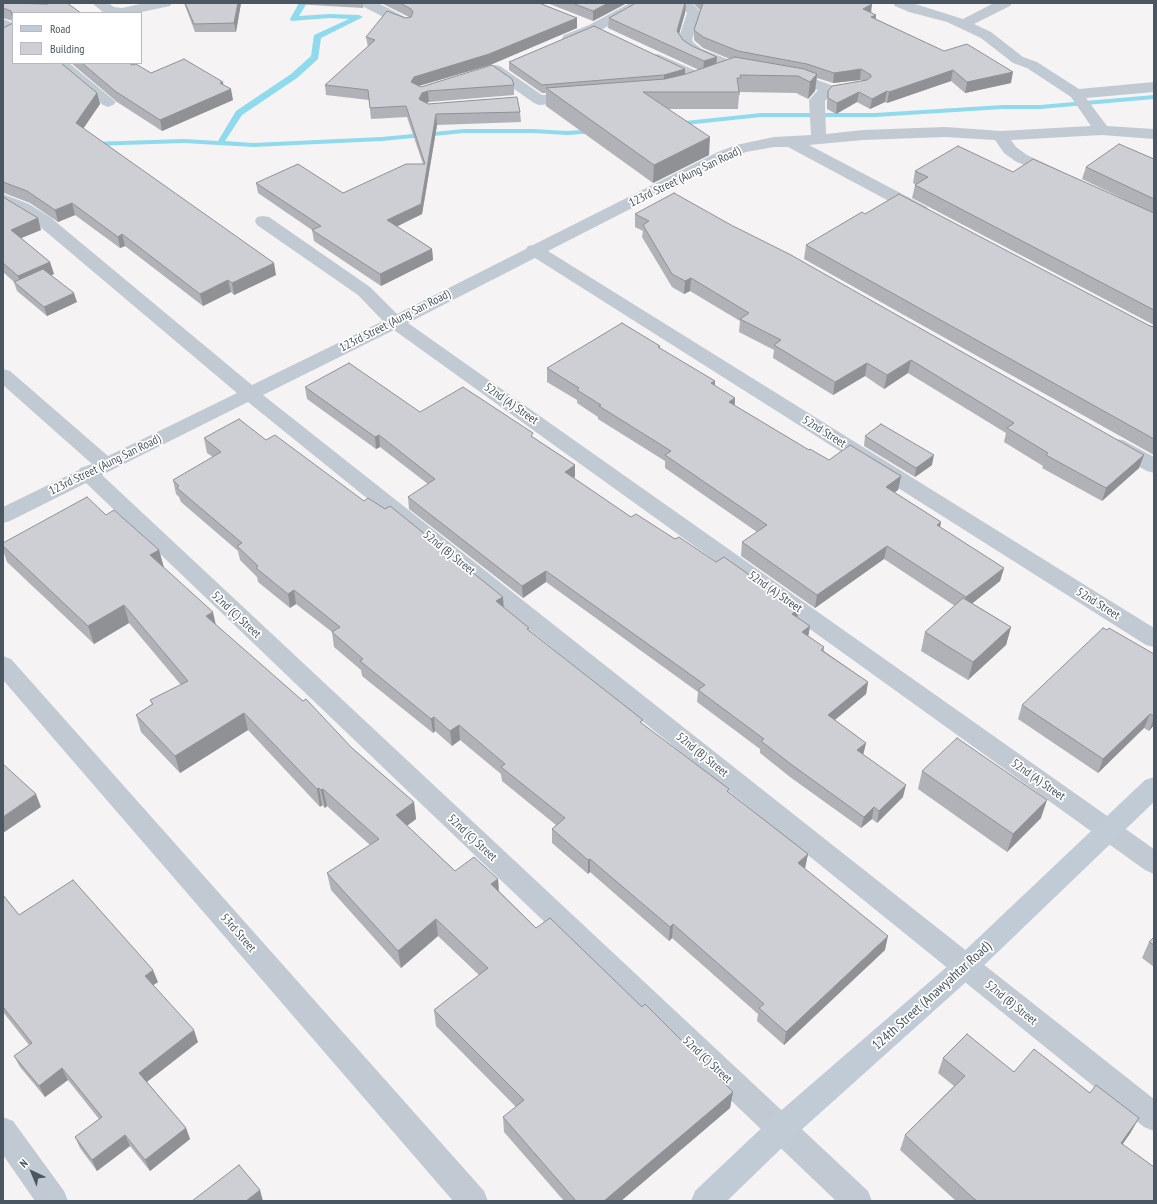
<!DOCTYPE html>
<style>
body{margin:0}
#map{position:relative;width:1157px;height:1204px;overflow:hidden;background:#f5f3f3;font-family:"PT Sans Narrow",sans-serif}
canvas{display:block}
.frame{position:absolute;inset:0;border:4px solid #4a5661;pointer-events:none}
.legend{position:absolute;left:12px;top:12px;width:130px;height:52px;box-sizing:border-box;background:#fff;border:1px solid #b7bbc0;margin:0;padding:5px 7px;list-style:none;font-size:12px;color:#4a5661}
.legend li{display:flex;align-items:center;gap:8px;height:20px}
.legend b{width:20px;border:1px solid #b7bbc0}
.north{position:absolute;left:12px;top:1152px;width:40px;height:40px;-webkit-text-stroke:3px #fff;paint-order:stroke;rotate:316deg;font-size:11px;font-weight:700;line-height:16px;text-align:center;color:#4a5661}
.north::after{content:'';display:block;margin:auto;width:14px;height:18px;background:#4a5661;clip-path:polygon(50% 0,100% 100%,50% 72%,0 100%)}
</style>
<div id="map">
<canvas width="1157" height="1204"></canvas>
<div class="frame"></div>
<ul class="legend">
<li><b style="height:5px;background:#c1cbd6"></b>Road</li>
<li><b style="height:11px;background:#cdcfd5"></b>Building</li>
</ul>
<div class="north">N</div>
</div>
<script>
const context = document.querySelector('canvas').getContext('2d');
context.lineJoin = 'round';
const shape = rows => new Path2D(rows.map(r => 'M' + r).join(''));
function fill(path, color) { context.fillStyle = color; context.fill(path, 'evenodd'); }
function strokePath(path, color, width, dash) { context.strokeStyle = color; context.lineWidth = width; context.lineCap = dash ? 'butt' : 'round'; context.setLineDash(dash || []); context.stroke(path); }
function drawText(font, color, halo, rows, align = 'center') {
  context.font = font + ' "PT Sans Narrow",sans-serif'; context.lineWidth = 3.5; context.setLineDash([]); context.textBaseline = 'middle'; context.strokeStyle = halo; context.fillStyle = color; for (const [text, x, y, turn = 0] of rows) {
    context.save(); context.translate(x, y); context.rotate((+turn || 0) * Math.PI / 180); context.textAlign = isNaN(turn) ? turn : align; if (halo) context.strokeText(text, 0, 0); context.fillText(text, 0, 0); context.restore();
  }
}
fill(shape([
 [299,3,307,3,299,16,330,14,359,15,363,17,321,38,318,59,297,78,242,115,225,141,253,143,382,137,464,129,533,129,567,131,597,129,601,131,597,133,567,135,533,133,464,133,382,141,253,147,184,143,91,146,87,144,91,142,184,139,218,141,236,111,291,74,311,56,314,35,349,19,330,18,291,21,290,19,299,3],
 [1154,95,1154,99,1040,109,1003,109,875,117,761,117,676,126,672,124,676,122,761,113,875,113,1003,105,1040,105,1154,95]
]), '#90daee');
fill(shape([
 [92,3,108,3,114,7,122,8,145,3,172,3,170,6,137,13,104,13,92,3],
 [360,3,378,3,411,20,413,23,411,26,406,27,401,26,362,6,360,3],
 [630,3,648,3,646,6,599,31,569,42,564,41,562,38,564,35,589,25,630,3],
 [677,3,692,3,701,12,692,40,694,43,702,49,737,63,754,67,756,70,754,73,749,74,728,70,692,55,683,49,678,40,687,13,677,3],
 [893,3,912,3,963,19,994,3,1012,3,1010,6,974,24,991,32,1023,57,1037,62,1079,89,1154,82,1154,92,1086,98,1107,126,1154,129,1154,139,1102,135,1011,140,1016,147,1027,155,1061,171,1063,174,1061,177,1055,179,1015,161,1004,153,995,140,945,137,863,140,809,145,927,207,929,211,927,215,921,216,915,215,788,147,774,147,746,152,730,158,548,251,1154,628,1154,647,1146,645,535,258,408,323,1154,849,1154,874,1145,870,394,330,263,395,1154,1099,1154,1131,1144,1127,248,402,102,475,868,1191,872,1201,836,1201,86,483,10,521,3,523,3,507,79,470,80,468,92,464,3,385,3,369,10,371,108,456,237,393,38,225,17,212,3,205,3,194,29,204,50,217,252,385,383,321,358,295,257,225,255,221,257,217,263,216,269,217,370,287,397,314,526,249,528,246,533,245,718,152,736,145,774,137,811,135,809,100,818,90,782,80,779,77,782,74,787,72,806,76,834,86,842,84,847,86,850,89,847,92,830,96,825,101,826,134,863,130,945,127,1001,131,1091,126,1071,97,1027,68,1013,63,981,38,947,22,909,12,895,6,893,3],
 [3,19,13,23,13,33,3,29,3,19],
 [658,54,708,76,711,79,708,82,703,84,698,82,653,61,651,58,653,55,658,54],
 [53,63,69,63,116,102,113,105,108,107,103,105,53,63],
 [495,65,500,66,542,95,576,92,581,94,584,97,581,100,576,102,539,105,534,103,490,72,488,69,490,66,495,65],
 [1116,439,1123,440,1154,457,1154,473,1147,471,1109,450,1106,445,1109,440,1116,439],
 [3,656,11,659,484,1191,488,1201,453,1201,3,680,3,656],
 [3,1117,13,1121,64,1191,68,1201,35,1201,3,1155,3,1117]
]), '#c1cad2');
fill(shape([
 [1154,777,1154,802,975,974,790,1140,727,1201,691,1201,695,1191,770,1120,957,958,1145,780,1154,777]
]), '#c1cbd6');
fill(shape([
 [3,3,48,3,13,13,13,21,3,18],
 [184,3,241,3,236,32,195,32],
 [277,3,363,3,363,8],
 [381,3,539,3,577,18,577,28,490,65,419,86,421,87,514,85,514,95,429,102,426,103,428,104,520,112,521,122,437,125,422,214,397,226,432,249,433,260,381,286,314,241,312,230,258,193,256,183,343,193,423,164,407,117,371,119,369,100,326,95,325,85,368,47,366,37,405,18,409,17],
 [547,3,627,3,593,21],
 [686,3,685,13,679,34,683,40,716,64,730,59,703,48,694,40,694,30,700,10,693,3,869,3,871,12,876,19,1011,83,965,93,951,81,887,103,885,102,870,109,857,102,836,114,827,109,827,102,828,91,862,81,860,80,833,83,817,78,815,91,808,99,796,93,740,92,740,95,739,95,738,109,669,109,709,155,653,183,546,106,546,93,542,93,509,70,509,62,685,69,685,75,699,70,608,28,609,18],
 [3,28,97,93,100,104,83,128,276,275,234,295,231,292,203,306,125,246,120,248,75,215,58,222,30,203,4,193,3,193],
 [71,63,129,63,132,65,151,73,223,85,233,100,162,131,117,102],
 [1154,159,1154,325,912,198,915,185,915,184,913,183,915,171,1013,172,1126,200,1082,179,1086,167],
 [3,197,41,230,21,238,50,262,54,274,51,275,77,302,47,316,17,291,14,282,3,272],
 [635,214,1144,455,1139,468,1102,501,1042,468,1043,466,1004,442,1006,433,908,373,884,389,865,376,833,395,773,358,774,350,739,332,740,321,690,291,684,294,672,287,642,237,643,231,635,227],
 [865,214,1154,327,1154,455,804,259,806,245],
 [660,346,660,349,715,381,714,386,735,398,735,406,809,450,829,460,901,476,898,490,894,492,941,522,940,528,1004,568,1000,581,972,603,1011,627,1006,645,968,680,921,651,925,632,955,606,884,559,815,608,741,556,742,542,757,532,665,468,665,461,598,419,598,417,577,403,577,400,547,382,547,368],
 [305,387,533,437,575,465,575,477,573,478,631,517,675,539,716,562,798,609,797,618,810,626,808,636,824,647,824,651,868,682,866,694,835,720,866,743,863,755,903,797,877,823,872,819,861,828,790,777,760,753,760,749,697,702,698,692,546,582,523,598,409,509,408,497,428,484,380,447,376,449,307,399],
 [865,436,932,465,915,477,864,446],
 [204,438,266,440,504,608,529,630,642,724,808,854,805,868,805,869,885,950,784,1045,757,1021,758,1014,672,938,669,941,590,872,588,874,552,843,552,829,556,825,502,781,501,774,460,740,452,746,435,731,433,733,362,676,361,670,334,647,332,632,296,604,290,608,258,582,257,577,240,560,238,551,181,502,179,497,176,494,173,480,213,457,207,453],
 [106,515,159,550,164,568,216,625,352,748,414,802,416,819,407,826,455,871,498,879,499,891,536,928,642,1007,733,1092,730,1108,621,1201,564,1201,504,1132,503,1117,516,1107,436,1026,434,1010,479,975,438,936,401,968,331,890,327,873,370,845,327,806,325,808,322,805,320,807,248,730,180,773,141,732,136,715,152,704,150,700,181,685,129,623,94,644,7,562,3,550,3,543],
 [1154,654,1154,725,1149,731,1144,728,1098,773,1018,719,1022,705],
 [922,771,1041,818,1007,852,918,789],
 [3,895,19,915,158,982,153,985,198,1042,147,1082,186,1128,190,1139,150,1171,130,1146,97,1171,80,1148,75,1137,99,1119,68,1080,45,1097,20,1067,14,1056,29,1045,3,1012],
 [1154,937,1154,967,1142,958,1149,942],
 [943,1058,1014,1072,1131,1132,1123,1144,1154,1201,956,1201,900,1150,905,1135,954,1086,938,1073]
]), '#b0b2b7');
fill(shape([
 [238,3,241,3,236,32,234,23],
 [608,3,627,3,593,21,593,11],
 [686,3,685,13,677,41,677,31],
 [862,3,872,4,871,14,861,19],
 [876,15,875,25,871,17],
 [577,18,577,28,490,65,415,87,411,82,414,77],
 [717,57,716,67,703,71,704,61],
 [685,69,685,78,664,84,664,75],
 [861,69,860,80,833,83,834,73],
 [953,70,951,81,887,103,889,92],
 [1013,72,1011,83,965,93,967,82],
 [817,74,815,91,808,99,810,82],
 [223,82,224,92,231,89,233,100,162,131,160,120],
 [428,91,429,102,423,104,419,99,422,93],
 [887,91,885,102,870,109,872,99],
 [859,92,857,102,836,114,837,103],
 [97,93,100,104,79,135,76,123],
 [436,114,437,125,422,214,388,231,387,220,421,204],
 [710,137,709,155,653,183,654,165],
 [72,203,75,215,58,222,55,210],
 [38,218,41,230,14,241,11,230],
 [122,234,125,246,120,248,118,237],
 [432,249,433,260,381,286,380,274],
 [50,262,54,274,22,288,18,276],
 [274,263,276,275,234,295,232,283],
 [691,278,690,291,684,294,685,281],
 [228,280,231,292,203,306,200,294],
 [74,293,77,302,47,316,44,307],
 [911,360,908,373,884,389,887,375],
 [867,363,865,376,833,395,835,382],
 [715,381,714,394,711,383],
 [735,398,734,411,729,402],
 [379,435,380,447,376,449,375,437],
 [934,455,932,465,915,477,916,468],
 [1144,455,1139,468,1102,501,1106,488],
 [575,465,575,477,565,484,565,472],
 [901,476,898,490,883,501,886,487],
 [941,522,938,535,937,525],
 [887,546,884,559,815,608,817,595],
 [159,550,164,568,150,555],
 [1004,568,1000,581,963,611,966,597],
 [546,571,546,582,523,598,522,586],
 [294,590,296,604,290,608,288,594],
 [503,597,504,611,496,601],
 [124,605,129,623,94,644,88,626],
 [798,609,797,621,792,614],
 [213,612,217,630,206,616],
 [810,626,808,638,802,632],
 [1011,627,1006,645,968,680,973,662],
 [868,682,866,694,826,727,828,715],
 [244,713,248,730,180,773,175,756],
 [1150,714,1144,728,1098,773,1103,759],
 [434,717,435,731,433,733,431,719],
 [1154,718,1154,725,1149,731],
 [459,725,460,740,452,746,450,731],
 [866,743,863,755,857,750],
 [906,785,903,797,877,823,879,811],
 [319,788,322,805,320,807,317,789],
 [323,789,327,806,325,808,321,790],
 [36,794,41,807,3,833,3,817],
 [1047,800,1041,818,1007,852,1013,834],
 [414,802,416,819,398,832,396,815],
 [874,807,872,819,861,828,864,817],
 [808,854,805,868,795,877,798,863],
 [590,859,590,872,588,874,588,860],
 [498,879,499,896,491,884],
 [436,919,438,936,401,968,398,951],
 [673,924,672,938,669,941,670,927],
 [888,936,885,950,784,1045,786,1032],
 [153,970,158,982,149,988,145,976],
 [194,1030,198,1042,144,1084,139,1073],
 [62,1068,68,1080,45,1097,39,1086],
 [733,1092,730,1108,621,1201,604,1201],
 [1139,1118,1131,1132,1113,1157,1121,1143],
 [186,1128,190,1139,150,1171,145,1160],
 [125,1135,130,1146,97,1171,92,1160],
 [260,1190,263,1201,246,1201]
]), '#909195');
const building = shape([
 [3,3,47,4,50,3,67,3,81,13,13,13,13,17,12,16,11,11,3,8,3,3],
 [185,3,238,3,234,23,194,24,185,3],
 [400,3,539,3,577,18,489,54,414,77,411,82,421,87,492,65,512,79,514,85,428,91,422,93,419,99,428,104,517,97,520,112,436,114,421,204,387,220,432,249,380,274,312,230,321,226,256,183,298,164,343,193,406,164,425,164,406,106,370,108,368,90,325,85,375,40,366,37,387,11,405,18,411,17,413,12,411,9,400,3],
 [572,3,608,3,593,11,572,3],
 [636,3,685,3,677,31,683,40,692,46,717,57,704,61,609,18,636,3],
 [703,3,869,3,872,4,863,9,876,15,871,17,944,51,967,44,1013,72,967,82,953,70,889,92,887,91,872,99,859,92,837,103,828,98,828,91,832,86,867,80,871,77,871,75,861,69,834,73,807,64,738,51,703,37,694,30,703,3],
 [13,23,13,63,61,63,97,93,76,123,274,263,232,283,228,280,200,294,122,234,118,237,72,203,55,210,27,191,3,182,3,28,13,23],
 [594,26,685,69,664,75,542,85,509,62,594,26],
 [735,57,804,69,817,74,810,82,798,76,740,75,741,78,737,78,739,92,643,92,710,137,654,165,546,88,665,79,686,74,735,57],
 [184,59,223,82,220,83,231,89,160,120,115,91,82,63,129,63,132,65,136,64,151,73,184,59],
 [1119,144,1154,159,1154,199,1086,167,1119,144],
 [958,146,1013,172,1033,159,1154,213,1154,310,915,185,928,177,915,171,958,146],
 [674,193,731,225,791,255,1144,455,1106,488,1046,455,1048,453,1007,428,1014,423,911,360,887,375,867,363,835,382,774,345,781,340,740,319,749,313,691,278,685,281,672,274,643,225,649,221,635,214,674,193],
 [899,194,1150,326,1154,327,1154,439,806,245,862,212,865,214,899,194],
 [3,197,38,218,11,230,50,262,18,276,3,263,3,197],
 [43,269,74,293,44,307,14,282,43,269],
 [622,323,660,346,658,347,715,381,711,383,735,398,729,402,809,450,810,449,829,460,850,445,901,476,886,487,941,522,937,525,1004,568,966,597,887,546,817,595,742,542,767,525,665,455,671,451,599,406,601,405,577,390,579,388,547,368,622,323],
 [349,363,420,412,463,387,533,433,531,436,575,465,565,472,631,517,636,514,675,539,679,537,716,562,724,557,798,609,792,614,810,626,802,632,824,647,821,650,868,682,828,715,866,743,857,750,906,785,879,811,874,807,864,817,792,765,761,741,764,739,698,690,705,685,546,571,522,586,408,497,435,479,379,435,375,437,305,387,349,363],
 [239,419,266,440,275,435,364,501,368,498,385,509,390,506,503,597,496,601,529,628,527,629,643,720,640,722,729,789,727,791,808,854,798,863,888,936,786,1032,759,1008,764,1004,673,924,670,927,590,859,588,860,552,829,565,818,501,767,505,764,459,725,450,731,434,717,431,719,360,661,363,659,332,632,340,627,294,590,288,594,256,568,258,566,237,546,242,543,177,488,179,486,173,480,221,452,204,438,239,419],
 [881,424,934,455,916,468,865,436,881,424],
 [87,497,106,515,114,510,159,550,150,555,213,612,206,616,303,701,306,699,352,748,414,802,396,815,455,871,474,857,498,879,491,884,536,928,550,918,642,1007,645,1004,733,1092,604,1201,576,1201,503,1117,524,1100,434,1010,488,968,436,919,398,951,327,873,379,839,323,789,321,790,319,788,317,789,244,713,175,756,136,715,153,704,150,700,188,681,124,605,88,626,3,546,3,543,87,497],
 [963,598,1011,627,973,662,925,632,963,598],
 [1103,628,1107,630,1109,628,1154,654,1154,716,1150,714,1103,759,1022,705,1103,628],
 [957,738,1047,800,1013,834,922,771,957,738],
 [3,764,36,794,3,817,3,764],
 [73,880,153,970,145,976,194,1030,139,1073,186,1128,145,1160,125,1135,92,1160,75,1137,102,1117,62,1068,39,1086,14,1056,32,1043,3,1007,3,895,19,915,73,880],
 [1154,937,1154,945,1149,942,1154,937],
 [967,1034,1014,1072,1034,1049,1090,1093,1096,1085,1139,1118,1121,1143,1154,1167,1154,1201,977,1201,973,1198,905,1135,965,1076,943,1058,967,1034],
 [239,1165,260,1190,246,1201,192,1201,239,1165]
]);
fill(building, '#cdcfd5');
strokePath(building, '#909195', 1);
drawText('12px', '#4a5661', '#fff', [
 ["123rd Street (Aung San Road)",685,177,-26],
 ["123rd Street (Aung San Road)",395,321,-27],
 ["52nd (A) Street",511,404,35],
 ["52nd Street",824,432,32],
 ["123rd Street (Aung San Road)",105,465,-26],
 ["52nd (B) Street",449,553,39],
 ["52nd (A) Street",775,592,35],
 ["52nd Street",1098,604,32],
 ["52nd (C) Street",236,615,43],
 ["52nd (B) Street",702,755,39],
 ["52nd (A) Street",1038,780,35],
 ["52nd (C) Street",472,838,43],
 ["53rd Street",238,933,49],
 ["52nd (B) Street",1011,1003,39],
 ["52nd (C) Street",707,1060,43]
]);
drawText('14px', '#4a5661', '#fff', [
 ["124th Street (Anawyahtar Road)",932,996,-42]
]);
</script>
